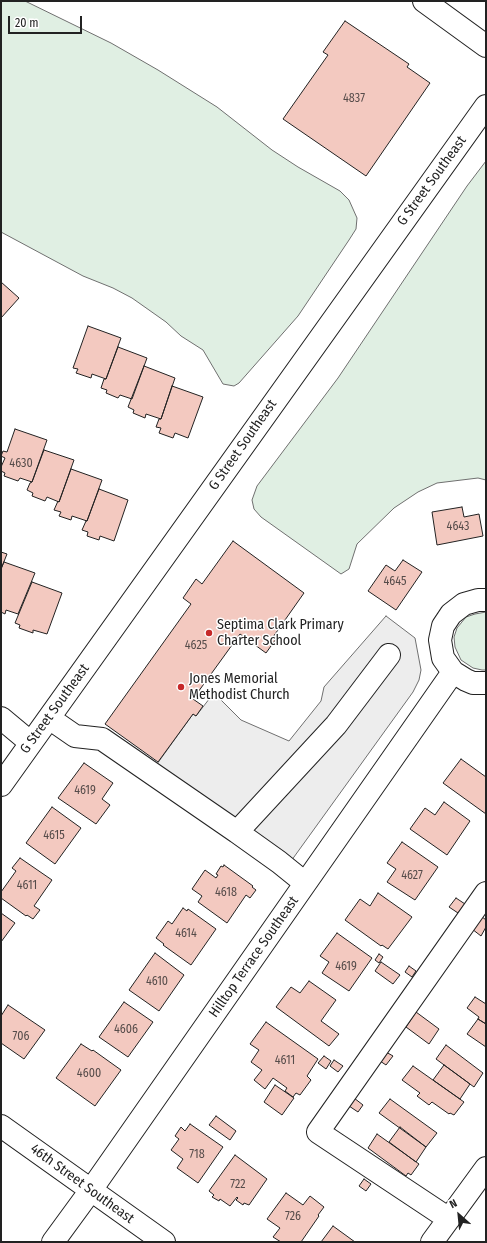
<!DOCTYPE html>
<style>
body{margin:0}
#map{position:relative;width:487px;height:1243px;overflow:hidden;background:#fff;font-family:"Fira Sans Condensed",sans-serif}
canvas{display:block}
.frame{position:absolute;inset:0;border:2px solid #222;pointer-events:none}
.north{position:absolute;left:439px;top:1195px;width:40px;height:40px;-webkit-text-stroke:3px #fff;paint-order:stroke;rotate:333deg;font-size:11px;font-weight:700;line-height:16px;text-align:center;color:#222}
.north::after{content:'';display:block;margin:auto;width:14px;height:18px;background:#222;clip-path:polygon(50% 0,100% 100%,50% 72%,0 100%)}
.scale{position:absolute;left:8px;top:16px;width:74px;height:18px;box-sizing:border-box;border:2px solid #222;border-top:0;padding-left:5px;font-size:12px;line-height:14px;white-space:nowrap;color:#222;-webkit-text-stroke:3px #fff;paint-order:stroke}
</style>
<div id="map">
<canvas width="487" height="1243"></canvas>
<div class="frame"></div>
<div class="north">N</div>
<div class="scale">20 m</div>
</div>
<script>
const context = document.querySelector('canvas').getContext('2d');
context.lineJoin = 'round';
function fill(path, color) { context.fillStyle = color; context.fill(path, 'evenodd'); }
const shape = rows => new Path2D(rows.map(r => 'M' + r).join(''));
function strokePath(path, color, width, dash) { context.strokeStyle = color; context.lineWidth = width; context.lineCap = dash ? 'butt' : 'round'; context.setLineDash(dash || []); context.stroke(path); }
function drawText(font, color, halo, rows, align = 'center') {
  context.font = font + ' "Fira Sans Condensed",sans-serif'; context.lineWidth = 3; context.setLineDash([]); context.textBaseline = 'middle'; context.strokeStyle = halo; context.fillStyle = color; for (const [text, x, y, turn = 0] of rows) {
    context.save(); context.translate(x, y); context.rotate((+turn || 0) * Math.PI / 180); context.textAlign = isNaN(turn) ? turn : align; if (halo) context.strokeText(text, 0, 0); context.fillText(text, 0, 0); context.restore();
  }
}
const green = shape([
 [1,1,25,1,111,43,158,70,217,107,272,150,298,167,340,191,349,200,357,218,356,229,349,240,298,316,239,383,234,386,223,384,203,350,181,336,166,322,132,298,113,288,83,276,1,232,1,1],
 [486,161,486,480,478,478,437,483,418,492,394,508,357,544,349,569,341,574,261,517,254,509,252,500,257,486,338,378,467,186,486,161],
 [486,612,486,670,482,670,473,668,461,660,455,647,454,637,457,628,466,617,475,614,486,612]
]);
fill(green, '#e0efe3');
strokePath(green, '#6f6f6f', 1);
const parking = shape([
 [386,616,415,638,421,670,419,680,413,692,281,875,157,764,193,714,196,716,213,694,217,696,241,720,289,741,321,701,324,687,386,616]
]);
fill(parking, '#ededed');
strokePath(parking, '#6f6f6f', 1);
const building = shape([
 [345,21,409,64,407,67,430,83,366,176,283,119,328,55,323,52,345,21],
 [1,282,19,298,1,318,1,282],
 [88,326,121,338,106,379,92,374,91,378,76,373,78,369,73,368,88,326],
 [118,347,147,358,132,399,120,395,118,398,106,393,107,390,101,388,104,379,106,379,118,347],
 [144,366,175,378,161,419,146,414,145,418,133,413,134,410,128,407,144,366],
 [172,386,203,397,188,438,175,433,173,438,159,433,161,428,156,427,159,419,161,419,172,386],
 [15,429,47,440,32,482,20,478,18,481,4,476,5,473,1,471,1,467,5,458,1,456,3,451,7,452,15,429],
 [44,450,74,460,59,502,47,497,45,501,32,496,33,493,27,490,30,483,32,482,44,450],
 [71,469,102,480,87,521,72,516,71,520,59,516,61,512,54,510,58,501,59,502,71,469],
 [99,489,128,500,114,541,100,536,99,540,87,536,88,532,82,530,86,521,87,521,99,489],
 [462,507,464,517,479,514,483,536,437,545,432,512,462,507],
 [233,541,304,593,273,637,276,639,266,653,240,634,193,699,203,706,196,716,193,714,158,762,105,724,191,604,183,598,196,579,202,584,233,541],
 [1,552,7,554,1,569,1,552],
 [403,560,422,572,396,610,368,591,386,565,395,571,403,560],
 [4,562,35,573,18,614,6,610,5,614,1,612,1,569,4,562],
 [32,582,62,593,47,634,33,630,33,633,19,628,20,625,15,623,32,582],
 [461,759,486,777,486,814,443,783,461,759],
 [84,763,113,783,102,799,110,805,96,824,58,798,84,763],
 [444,802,470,821,447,855,410,829,425,808,435,815,444,802],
 [52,807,81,828,55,864,26,843,52,807],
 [402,842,438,867,415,900,387,882,396,869,387,863,402,842],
 [20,858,52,880,34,906,40,910,33,919,27,915,26,916,1,898,1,892,16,871,12,868,20,858],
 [224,865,253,886,252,887,256,890,250,898,246,895,227,923,198,902,202,896,192,889,205,870,216,878,218,875,216,874,221,866,223,867,224,865],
 [378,893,412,917,388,949,382,945,381,946,345,920,360,899,370,906,378,893],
 [456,898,465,904,458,913,449,907,456,898],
 [183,908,187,911,188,909,216,929,191,965,163,945,164,944,156,938,168,921,172,924,183,908],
 [1,913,15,923,1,942,1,913],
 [481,916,486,920,486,927,481,936,472,929,481,916],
 [337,933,372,958,349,991,322,973,329,962,320,956,337,933],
 [155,953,184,975,159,1011,129,990,155,953],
 [379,954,383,957,379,963,375,960,379,954],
 [381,962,400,975,393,984,375,971,381,962],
 [409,966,416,971,412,977,405,972,409,966],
 [309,981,336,1000,321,1021,339,1034,329,1046,276,1007,291,987,300,993,309,981],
 [475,997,486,1004,486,1024,478,1019,479,1017,467,1008,475,997],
 [124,1002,153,1022,128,1057,99,1037,124,1002],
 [8,1005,45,1030,24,1059,1,1043,1,1016,8,1005],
 [416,1012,439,1029,429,1044,406,1027,416,1012],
 [478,1019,486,1024,486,1047,467,1034,478,1019],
 [266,1022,318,1059,307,1076,311,1080,300,1095,296,1093,293,1097,285,1091,287,1088,273,1078,265,1089,254,1080,262,1070,251,1062,259,1050,250,1044,266,1022],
 [81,1044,92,1051,93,1050,121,1070,95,1106,56,1078,81,1044],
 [446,1045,483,1073,474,1087,436,1059,446,1045],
 [386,1052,393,1056,386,1065,380,1061,386,1052],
 [324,1056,331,1061,326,1069,318,1063,324,1056],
 [334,1060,343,1066,338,1072,330,1066,334,1060],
 [444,1065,470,1084,460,1099,433,1080,444,1065],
 [413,1066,464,1102,454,1115,450,1113,449,1114,432,1102,429,1105,417,1096,420,1093,402,1080,413,1066],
 [275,1085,294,1098,282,1115,264,1102,275,1085],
 [354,1098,363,1105,358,1112,349,1106,354,1098],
 [390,1099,437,1133,426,1147,379,1113,390,1099],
 [216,1116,236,1131,230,1140,209,1125,216,1116],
 [190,1124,223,1147,198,1183,177,1168,183,1159,171,1150,179,1139,175,1136,181,1127,185,1131,190,1124],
 [400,1127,426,1147,416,1162,389,1142,400,1127],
 [377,1134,419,1164,411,1175,408,1173,406,1176,368,1148,377,1134],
 [235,1155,267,1179,249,1205,244,1203,243,1205,236,1200,238,1198,237,1197,230,1206,220,1199,219,1201,212,1197,214,1195,209,1191,235,1155],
 [364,1179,371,1184,366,1191,359,1186,364,1179],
 [286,1193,303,1205,310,1196,324,1207,318,1215,319,1216,301,1242,281,1242,273,1237,280,1228,267,1219,286,1193],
 [333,1226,355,1242,321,1242,333,1226]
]);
fill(building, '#f3c9c0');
strokePath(building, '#222', 1);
const minor = shape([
 [486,600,478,600,464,604,451,614,443,626,440,640,443,658,453,672,466,680,473,683,486,683],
 [1,718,31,743],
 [49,718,75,736,102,739,237,832],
 [1,785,486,106],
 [305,883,279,862,237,832,336,725,389,655],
 [1,1126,164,1242],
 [449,1219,318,1132,486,893],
 [53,1242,91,1190,453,672],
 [432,1242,486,1168]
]);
const major = shape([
 [424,1,486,46]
]);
strokePath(minor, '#222', 24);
strokePath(major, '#222', 24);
strokePath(minor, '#fff', 22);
strokePath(major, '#fff', 22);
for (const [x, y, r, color] of [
 [209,633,4,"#c62828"],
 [181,687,4,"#c62828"]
]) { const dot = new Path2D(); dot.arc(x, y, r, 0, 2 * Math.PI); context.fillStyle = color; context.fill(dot); strokePath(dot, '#fff', 1.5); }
drawText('12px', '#564c4a', null, [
 ["4837",354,99],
 ["4630",21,464],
 ["4643",458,527],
 ["4645",395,582],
 ["4625",196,646],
 ["4619",85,791],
 ["4615",54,836],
 ["4627",412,876],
 ["4611",27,886],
 ["4618",226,893],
 ["4614",186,934],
 ["4619",346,967],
 ["4610",157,982],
 ["4606",126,1030],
 ["706",21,1037],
 ["4611",285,1061],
 ["4600",89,1074],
 ["718",197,1155],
 ["722",238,1185],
 ["726",293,1217]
]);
drawText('14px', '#222', '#fff', [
 ["G Street Southeast",432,181,-54],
 ["G Street Southeast",243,445,-55],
 ["G Street Southeast",55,709,-54],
 ["Hilltop Terrace Southeast",254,957,-55],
 ["46th Street Southeast",82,1184,36]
]);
drawText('14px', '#222', '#fff', [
 ["Septima Clark Primary",217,625],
 ["Charter School",217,641],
 ["Jones Memorial",189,679],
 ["Methodist Church",189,695]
], 'left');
</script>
